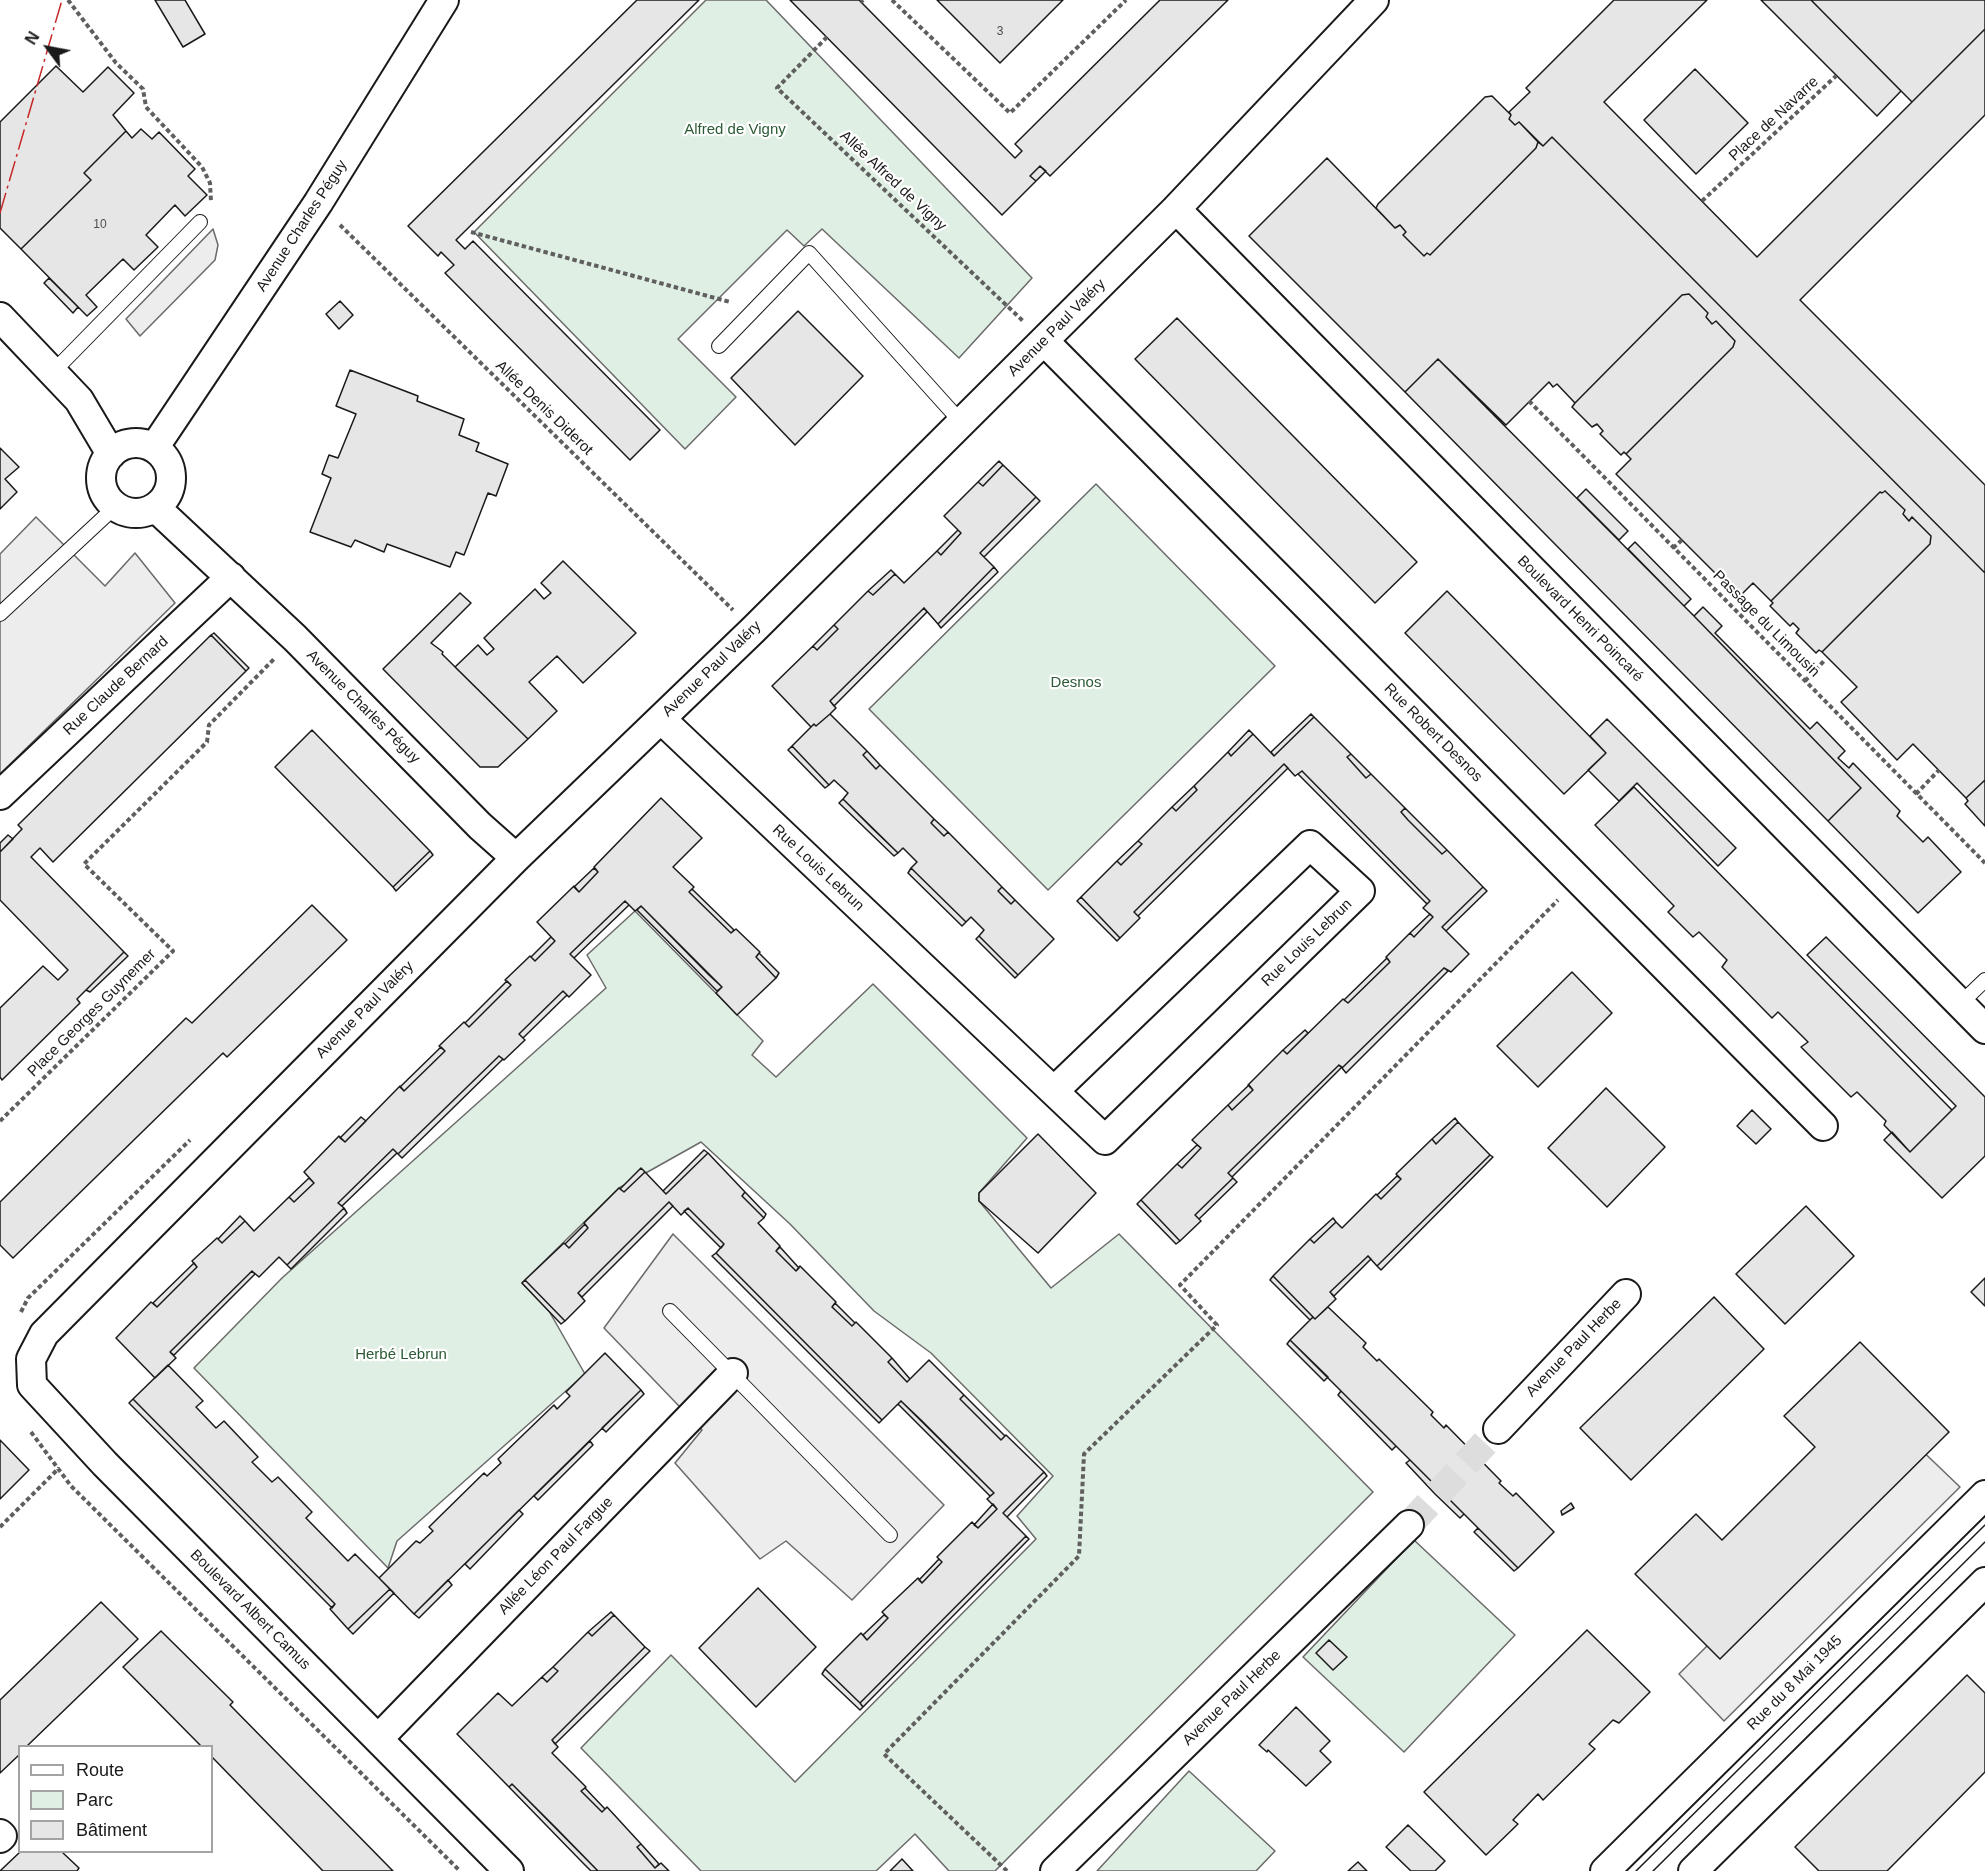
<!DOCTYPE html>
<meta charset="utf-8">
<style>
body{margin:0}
#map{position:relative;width:1985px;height:1871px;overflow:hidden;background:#fff;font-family:Arial,sans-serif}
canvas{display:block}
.legend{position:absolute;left:18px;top:1745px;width:195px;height:108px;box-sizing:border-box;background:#fff;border:2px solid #a3a3a3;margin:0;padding:8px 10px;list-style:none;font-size:18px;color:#1a1a1a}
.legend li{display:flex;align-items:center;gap:12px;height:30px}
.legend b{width:30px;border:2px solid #a3a3a3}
.north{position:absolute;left:18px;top:18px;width:60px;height:60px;-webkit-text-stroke:4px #fff;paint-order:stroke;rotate:302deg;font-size:16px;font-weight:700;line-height:24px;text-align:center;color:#1a1a1a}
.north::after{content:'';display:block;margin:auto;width:21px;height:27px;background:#1a1a1a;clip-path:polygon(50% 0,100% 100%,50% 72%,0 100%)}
</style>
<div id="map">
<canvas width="1985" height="1871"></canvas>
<ul class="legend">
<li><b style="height:8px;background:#fff"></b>Route</li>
<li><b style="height:16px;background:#e0efe3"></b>Parc</li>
<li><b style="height:16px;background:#e6e6e6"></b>Bâtiment</li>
</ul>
<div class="north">N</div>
</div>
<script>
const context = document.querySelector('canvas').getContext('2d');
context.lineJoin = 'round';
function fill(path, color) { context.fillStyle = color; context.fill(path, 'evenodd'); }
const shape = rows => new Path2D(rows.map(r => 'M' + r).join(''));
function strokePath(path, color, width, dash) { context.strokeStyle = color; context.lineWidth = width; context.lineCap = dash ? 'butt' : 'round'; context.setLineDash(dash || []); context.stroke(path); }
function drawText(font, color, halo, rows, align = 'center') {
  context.font = font + ' Arial,sans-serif'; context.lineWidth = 4.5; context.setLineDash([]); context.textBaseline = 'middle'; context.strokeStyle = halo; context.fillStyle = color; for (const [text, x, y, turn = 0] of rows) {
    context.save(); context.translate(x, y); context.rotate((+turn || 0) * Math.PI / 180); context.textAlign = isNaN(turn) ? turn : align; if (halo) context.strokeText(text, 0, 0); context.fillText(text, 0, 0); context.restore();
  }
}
const green = shape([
 [706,0,766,0,1032,278,959,358,822,229,804,246,787,230,678,339,736,397,685,449,474,232,706,0],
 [1096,484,1275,666,1048,890,869,709,1096,484],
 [635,911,763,1041,752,1055,776,1077,873,984,1027,1138,979,1193,979,1201,1051,1288,1119,1234,1373,1492,995,1871,949,1871,915,1834,876,1871,701,1871,581,1748,671,1655,795,1782,1036,1539,1017,1516,1053,1476,931,1353,874,1311,790,1224,701,1142,619,1188,522,1283,549,1311,585,1374,397,1541,388,1568,194,1368,282,1278,606,988,587,955,635,911],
 [1414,1540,1515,1635,1404,1752,1303,1657,1414,1540],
 [1189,1771,1275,1851,1256,1871,1097,1871,1189,1771]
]);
fill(green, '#e0efe3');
strokePath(green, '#6a6a6a', 1.5);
const parking = shape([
 [213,229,218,245,215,260,140,336,126,319,213,229],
 [36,517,105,586,135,553,175,603,0,774,0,554,36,517],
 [673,1234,944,1505,852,1600,786,1541,760,1559,675,1463,702,1430,604,1328,673,1234],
 [1912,1441,1960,1487,1724,1721,1679,1674,1912,1441]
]);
fill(parking, '#ededed');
strokePath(parking, '#6a6a6a', 1.5);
const building = shape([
 [155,0,185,0,205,34,183,47,155,0],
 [637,0,699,0,456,240,465,249,473,241,660,430,630,460,445,273,454,265,441,252,438,256,408,226,637,0],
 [790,0,859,0,1015,158,1022,151,1015,144,1160,0,1228,0,1050,176,1040,166,1030,176,1036,181,1002,215,790,0],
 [937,0,1063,0,1000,63,937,0],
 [1614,0,1707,0,1604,102,1757,257,1985,29,1985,115,1800,300,1985,485,1985,573,1552,137,1543,146,1519,122,1515,125,1509,119,1511,115,1509,112,1530,92,1526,88,1614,0],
 [1761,0,1811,0,1901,91,1877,116,1761,0],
 [1811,0,1985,0,1985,29,1912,102,1811,0],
 [56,66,83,92,108,67,134,93,113,115,126,131,84,173,91,180,21,249,0,228,0,122,56,66],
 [1695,69,1748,123,1696,174,1644,120,1695,69],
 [1492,96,1511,115,1509,119,1515,125,1519,122,1538,142,1536,148,1430,255,1427,253,1424,256,1403,235,1406,232,1400,225,1395,228,1376,208,1378,204,1485,97,1492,96],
 [141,129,152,139,159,132,195,169,188,176,207,195,185,216,175,205,146,235,158,247,134,270,123,259,86,295,97,307,87,316,21,249,91,180,84,173,126,131,132,138,141,129],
 [1552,137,1985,573,1985,780,1966,798,1913,744,1897,760,1841,702,1857,687,1822,652,1930,544,1931,536,1912,517,1909,521,1903,514,1905,510,1885,491,1882,493,1880,492,1771,601,1753,583,1739,597,1616,474,1631,459,1626,454,1733,347,1735,341,1716,321,1712,324,1706,317,1708,313,1689,294,1682,295,1575,403,1557,384,1553,387,1549,382,1506,425,1438,359,1405,392,1249,236,1327,158,1395,228,1400,225,1406,232,1403,235,1424,256,1427,253,1430,255,1536,148,1538,142,1543,146,1552,137],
 [1040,166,1046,171,1036,181,1030,176,1040,166],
 [49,278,78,307,73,313,44,283,49,278],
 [1689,294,1708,313,1706,317,1712,324,1716,321,1735,341,1733,347,1626,454,1624,452,1621,455,1600,434,1603,431,1597,424,1592,427,1572,407,1575,403,1682,295,1689,294],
 [340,301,353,315,339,329,326,314,340,301],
 [798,311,863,376,795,445,731,378,798,311],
 [1177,318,1417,562,1375,603,1135,359,1177,318],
 [1438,359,1694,616,1861,788,1828,821,1405,392,1438,359],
 [350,370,418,396,417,401,464,419,459,435,479,443,476,451,508,464,496,496,488,493,464,555,456,552,450,567,387,544,384,552,355,540,351,547,310,532,331,478,322,474,329,455,338,458,356,414,336,406,350,370],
 [0,448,19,467,5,479,17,492,0,509,0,448],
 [999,461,1003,465,983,486,978,482,999,461],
 [1003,465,1036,497,980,553,994,567,938,624,924,608,830,701,836,708,830,714,816,726,814,724,811,727,772,686,813,646,817,650,838,629,834,625,868,591,873,595,895,574,904,583,937,551,941,555,961,533,944,516,978,482,983,486,1003,465],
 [1586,489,1628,531,1619,540,1577,498,1586,489],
 [1885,491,1905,510,1903,514,1909,521,1912,517,1931,536,1930,544,1822,652,1819,650,1816,653,1796,633,1799,629,1793,623,1790,626,1770,606,1773,603,1771,601,1880,492,1882,493,1885,491],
 [1036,497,1040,501,984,557,980,553,1036,497],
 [958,530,961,533,941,555,937,551,958,530],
 [1635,542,1691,599,1684,606,1628,549,1635,542],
 [563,561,636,633,583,683,557,656,529,682,557,711,528,739,455,667,478,645,487,655,494,649,484,638,535,589,544,599,551,593,541,583,563,561],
 [994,567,998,572,941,628,938,624,994,567],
 [891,570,895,574,873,595,868,591,891,570],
 [1447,591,1606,753,1564,794,1405,633,1447,591],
 [460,593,471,603,431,643,443,652,442,654,528,739,498,767,480,767,383,669,460,593],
 [1703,607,1722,626,1715,633,1810,729,1817,722,1845,751,1838,758,1849,768,1853,763,1900,811,1897,816,1923,842,1928,837,1961,872,1918,913,1828,821,1861,788,1694,616,1703,607],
 [924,608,927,612,834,706,830,701,924,608],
 [834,625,838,629,817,650,813,646,834,625],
 [214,633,249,668,246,671,211,635,214,633],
 [211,635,246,671,53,862,40,848,31,857,124,952,77,999,80,1003,2,1080,0,1077,0,1008,43,966,58,980,68,970,0,900,0,852,22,829,18,825,211,635],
 [830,714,867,751,863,755,876,769,880,765,934,819,931,823,944,836,948,832,1002,887,998,891,1011,904,1015,900,1054,939,1018,975,979,936,984,930,971,917,966,922,911,868,917,862,903,848,898,853,843,799,848,793,834,780,829,785,792,746,814,724,816,726,830,714],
 [1311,714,1314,717,1274,756,1271,752,1311,714],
 [1314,717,1351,754,1347,757,1366,778,1371,774,1405,808,1401,812,1408,820,1442,854,1447,850,1483,887,1442,927,1469,954,1451,972,1444,968,1342,1068,1339,1065,1228,1173,1233,1178,1195,1215,1201,1221,1180,1241,1141,1200,1177,1164,1182,1168,1201,1148,1192,1140,1228,1105,1232,1110,1253,1090,1248,1085,1283,1050,1287,1054,1343,999,1348,1003,1390,962,1386,957,1410,933,1414,937,1433,917,1423,908,1430,901,1302,771,1295,776,1284,764,1134,912,1140,918,1120,938,1081,897,1117,861,1121,865,1142,844,1138,841,1172,807,1176,811,1197,790,1194,786,1228,752,1231,756,1253,734,1274,756,1314,717],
 [1607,719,1736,848,1718,866,1637,783,1619,801,1588,770,1606,753,1590,736,1607,719],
 [312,730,430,851,393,887,275,767,312,730],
 [1249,730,1253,734,1231,756,1228,752,1249,730],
 [792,746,829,785,825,788,788,750,792,746],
 [867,751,880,765,876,769,863,755,867,751],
 [1351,754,1371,774,1366,778,1347,757,1351,754],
 [1284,764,1288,768,1138,916,1134,912,1284,764],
 [1302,771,1430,901,1427,904,1298,774,1302,771],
 [1985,780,1985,826,1965,804,1968,801,1966,798,1985,780],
 [1194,786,1197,790,1176,811,1172,807,1194,786],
 [1634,787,1952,1110,1910,1152,1884,1125,1886,1121,1857,1092,1851,1097,1801,1047,1808,1042,1778,1012,1772,1018,1722,967,1727,960,1699,932,1693,937,1668,912,1674,906,1595,825,1634,787],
 [661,798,702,838,673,867,694,887,689,892,731,933,736,929,760,952,756,957,776,978,737,1015,716,993,722,987,641,906,635,911,625,901,570,954,591,975,569,997,563,991,519,1034,525,1040,504,1060,499,1056,398,1154,393,1149,338,1203,344,1208,287,1265,279,1257,259,1277,252,1271,170,1352,176,1358,155,1378,116,1338,151,1302,157,1307,197,1267,192,1261,217,1238,222,1243,245,1221,254,1231,289,1197,294,1202,314,1183,304,1172,339,1136,345,1142,400,1086,404,1091,445,1051,439,1046,464,1022,469,1027,511,985,505,980,530,956,535,961,555,941,537,922,574,886,579,892,598,872,594,867,661,798],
 [843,799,872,828,898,853,894,856,839,803,843,799],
 [1405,808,1447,850,1442,854,1408,820,1401,812,1405,808],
 [934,819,948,832,944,836,931,823,934,819],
 [8,835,13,839,0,852,0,843,8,835],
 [1138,841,1142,844,1121,865,1117,861,1138,841],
 [430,851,433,855,396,891,393,887,430,851],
 [594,868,598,872,579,892,574,887,594,868],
 [911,868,966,922,962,926,908,873,911,868],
 [1002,887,1015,900,1011,904,998,891,1002,887],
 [1483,887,1487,891,1446,931,1442,927,1483,887],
 [692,889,734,930,731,933,689,892,692,889],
 [1081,897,1120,938,1117,941,1077,901,1081,897],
 [625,901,629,905,574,958,570,954,625,901],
 [312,905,347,940,227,1057,223,1053,13,1258,0,1245,0,1202,186,1018,192,1023,312,905],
 [641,906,709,975,722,987,717,991,637,910,641,906],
 [1430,914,1433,917,1414,937,1410,933,1430,914],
 [979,936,1018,975,1015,978,976,939,979,936],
 [551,937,555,941,535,961,531,957,551,937],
 [1826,937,1985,1097,1985,1156,1942,1198,1884,1140,1892,1132,1910,1152,1956,1106,1807,955,1826,937],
 [124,952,128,956,90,992,86,990,124,952],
 [759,953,779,973,776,978,756,957,759,953],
 [1387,958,1390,962,1348,1003,1344,1000,1387,958],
 [1444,968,1448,971,1346,1073,1342,1068,1444,968],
 [1572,972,1612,1013,1538,1087,1497,1046,1572,972],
 [507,981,511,985,469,1027,465,1023,507,981],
 [563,991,567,995,523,1038,519,1034,563,991],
 [1305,1030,1308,1033,1287,1054,1283,1050,1305,1030],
 [441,1047,445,1051,404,1091,400,1087,441,1047],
 [499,1056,503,1059,402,1158,398,1154,499,1056],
 [1339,1065,1342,1067,1232,1177,1228,1173,1339,1065],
 [1249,1085,1253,1090,1232,1110,1228,1105,1249,1085],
 [1606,1088,1665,1147,1607,1207,1548,1148,1606,1088],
 [1752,1110,1771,1129,1756,1144,1737,1126,1752,1110],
 [361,1117,366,1121,345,1142,340,1138,361,1117],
 [1455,1118,1458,1122,1436,1144,1432,1139,1455,1118],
 [1458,1122,1490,1155,1377,1266,1368,1256,1330,1292,1336,1299,1315,1319,1273,1276,1310,1239,1314,1243,1336,1222,1342,1228,1376,1194,1381,1199,1401,1179,1396,1174,1432,1139,1436,1144,1458,1122],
 [1038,1134,1096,1193,1038,1253,979,1201,979,1193,1038,1134],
 [1197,1145,1201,1148,1182,1168,1177,1164,1197,1145],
 [393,1149,397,1153,342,1206,338,1203,393,1149],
 [704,1150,708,1153,666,1194,663,1191,704,1150],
 [708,1153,745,1192,742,1196,764,1218,758,1223,780,1246,776,1251,796,1271,800,1266,836,1302,832,1307,852,1326,856,1322,892,1358,888,1362,907,1382,929,1360,964,1395,960,1399,1001,1440,1006,1435,1044,1472,1003,1513,1026,1536,860,1703,825,1669,861,1633,867,1640,888,1618,882,1612,918,1578,922,1583,942,1562,937,1557,972,1522,978,1528,997,1509,987,1499,994,1493,901,1401,882,1420,716,1253,724,1244,688,1208,681,1215,669,1202,578,1293,585,1301,565,1321,525,1280,564,1243,569,1248,588,1228,584,1223,619,1188,624,1192,645,1172,666,1194,708,1153],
 [1490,1155,1493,1157,1381,1270,1377,1266,1490,1155],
 [641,1168,645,1172,624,1192,620,1189,641,1168],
 [1397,1176,1401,1179,1381,1199,1377,1195,1397,1176],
 [309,1178,314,1183,294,1202,289,1197,309,1178],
 [1233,1178,1237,1182,1199,1219,1195,1215,1233,1178],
 [745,1192,766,1214,764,1218,742,1196,745,1192],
 [1141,1200,1180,1241,1176,1244,1137,1204,1141,1200],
 [669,1202,673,1206,582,1297,578,1293,669,1202],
 [1806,1206,1854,1256,1785,1324,1736,1274,1806,1206],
 [344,1208,347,1213,291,1269,287,1265,344,1208],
 [688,1208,724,1244,721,1248,684,1211,688,1208],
 [240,1216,245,1221,222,1243,218,1239,240,1216],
 [1333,1218,1336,1222,1314,1243,1310,1239,1333,1218],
 [585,1224,588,1228,569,1248,565,1244,585,1224],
 [780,1247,799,1268,796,1271,776,1251,780,1247],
 [716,1253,882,1420,879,1423,712,1256,716,1253],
 [1368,1256,1371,1259,1334,1296,1330,1292,1368,1256],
 [194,1263,197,1267,157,1307,153,1303,194,1263],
 [252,1271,255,1274,174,1355,170,1352,252,1271],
 [1273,1276,1313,1317,1310,1320,1270,1280,1273,1276],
 [1985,1278,1985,1306,1971,1292,1985,1278],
 [525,1280,565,1321,561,1324,522,1283,525,1280],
 [1714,1297,1764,1349,1631,1480,1580,1428,1714,1297],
 [835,1303,855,1323,852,1326,832,1307,835,1303],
 [1328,1307,1366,1343,1363,1347,1377,1361,1379,1359,1433,1412,1431,1415,1444,1428,1446,1425,1501,1481,1499,1483,1513,1496,1516,1493,1554,1532,1518,1568,1290,1340,1313,1317,1315,1319,1328,1307],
 [1290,1340,1328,1377,1324,1381,1287,1344,1290,1340],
 [1860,1342,1949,1432,1720,1659,1635,1574,1696,1514,1722,1540,1815,1447,1784,1416,1860,1342],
 [605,1353,641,1390,414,1614,379,1578,416,1541,420,1543,433,1531,429,1527,484,1473,487,1476,501,1463,498,1459,554,1405,557,1409,570,1396,566,1392,605,1353],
 [892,1358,910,1379,907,1382,888,1362,892,1358],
 [168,1365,203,1401,196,1407,216,1428,224,1421,258,1457,252,1462,272,1482,278,1477,312,1512,306,1518,348,1561,355,1554,390,1589,348,1629,330,1609,335,1604,133,1399,168,1365],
 [641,1390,644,1394,606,1432,602,1428,641,1390],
 [1341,1391,1396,1446,1392,1450,1338,1395,1341,1391],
 [964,1395,1005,1436,1001,1440,960,1399,964,1395],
 [133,1399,335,1604,332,1608,129,1403,133,1399],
 [901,1401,921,1420,994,1493,990,1496,898,1404,901,1401],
 [0,1440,29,1470,0,1499,0,1440],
 [590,1441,593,1445,538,1500,534,1496,590,1441],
 [1410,1460,1464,1514,1460,1518,1435,1494,1406,1463,1410,1460],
 [1044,1472,1047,1476,1007,1517,1003,1513,1044,1472],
 [1571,1503,1574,1508,1562,1515,1561,1511,1571,1503],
 [993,1504,997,1509,978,1528,974,1525,993,1504],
 [519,1510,523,1514,470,1569,465,1564,519,1510],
 [1478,1528,1518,1568,1514,1571,1474,1532,1478,1528],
 [1026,1536,1029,1539,863,1707,860,1703,1026,1536],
 [939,1559,942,1562,922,1583,919,1580,939,1559],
 [448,1580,452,1585,419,1618,414,1614,448,1580],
 [758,1588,816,1647,756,1707,699,1648,758,1588],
 [390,1589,394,1593,353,1634,348,1629,390,1589],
 [101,1602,138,1639,27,1746,20,1746,20,1754,0,1773,0,1700,101,1602],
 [611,1612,614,1615,592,1636,588,1632,611,1612],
 [614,1615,645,1647,552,1740,558,1747,552,1753,586,1787,581,1791,602,1812,607,1807,641,1844,637,1847,655,1868,661,1863,669,1871,598,1871,512,1784,509,1787,457,1734,498,1693,512,1706,542,1677,547,1682,558,1671,553,1667,588,1632,592,1636,614,1615],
 [884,1615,888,1618,867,1640,863,1635,884,1615],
 [1587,1630,1650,1692,1619,1723,1613,1720,1589,1744,1595,1749,1543,1800,1538,1794,1513,1820,1518,1824,1486,1855,1424,1792,1587,1630],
 [161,1631,233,1702,230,1705,393,1871,323,1871,212,1757,212,1746,201,1746,123,1667,161,1631],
 [1329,1640,1347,1657,1333,1670,1316,1653,1329,1640],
 [645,1647,650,1651,555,1744,552,1740,645,1647],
 [553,1667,558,1671,547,1682,542,1677,553,1667],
 [825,1669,860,1703,863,1707,860,1710,822,1674,825,1669],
 [1967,1675,1985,1693,1985,1772,1887,1871,1819,1871,1795,1847,1967,1675],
 [1296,1707,1330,1741,1320,1751,1331,1762,1306,1786,1268,1750,1267,1752,1259,1745,1296,1707],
 [512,1784,558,1830,598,1871,591,1871,583,1863,509,1787,512,1784],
 [585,1788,605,1809,602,1812,581,1791,585,1788],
 [1408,1825,1445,1861,1435,1871,1411,1871,1386,1847,1408,1825],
 [641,1844,659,1864,655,1868,637,1847,641,1844],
 [20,1852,62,1852,79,1868,77,1871,0,1871,20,1852],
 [902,1859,913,1871,890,1871,902,1859],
 [1358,1862,1367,1871,1348,1871,1358,1862]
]);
fill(building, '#e6e6e6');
strokePath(building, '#1a1a1a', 1.5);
strokePath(shape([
 [1409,1525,1498,1429]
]), '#ddd', 28, [28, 14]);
const service = shape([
 [719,346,809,253,961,422],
 [53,372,200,222],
 [0,614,115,507],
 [1960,1004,1985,980],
 [670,1311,890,1535]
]);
const minor = shape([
 [1176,209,1985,1029],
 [0,317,79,400,111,454],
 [1044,341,1823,1126],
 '101 478a35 35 0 1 1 70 0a35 35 0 1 1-70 0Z',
 [154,448,318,203,444,0],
 [156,508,295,638,480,826,516,858],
 [661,719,1105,1140,1360,891,1310,845,1054,1091],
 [0,795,231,577],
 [1498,1429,1626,1294],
 [379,1738,733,1373],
 [0,1834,2,1836,0,1838],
 [509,1871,105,1464,32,1385,31,1359,44,1334,516,858,753,630,1176,209,1374,0],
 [1055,1871,1409,1525],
 [1605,1871,1985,1495],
 [1693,1871,1985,1582]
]);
strokePath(service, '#1a1a1a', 16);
strokePath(minor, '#1a1a1a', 32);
strokePath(shape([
 [68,0,116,63,143,89,146,107,202,167,210,183,211,202],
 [892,0,1010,113,1126,0],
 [861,2,863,0],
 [827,37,777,88,1023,321],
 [1702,201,1836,76],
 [340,225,733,610],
 [471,232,730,302],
 [1529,401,1985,863],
 [1673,548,1682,540],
 [1805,681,1824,661],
 [1916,794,1939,770],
 [0,1121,173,951,84,864,207,742,209,725,275,658],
 [21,1312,28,1298,190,1140],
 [31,1432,71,1486,460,1871],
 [0,1527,59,1468],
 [1007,1871,884,1754,1079,1556,1084,1454,1217,1325,1180,1285,1558,900]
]), '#5f5f5f', 4, [4.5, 3]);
strokePath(service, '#fff', 14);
strokePath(minor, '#fff', 28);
strokePath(shape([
 [1636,1871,1985,1525],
 [1653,1871,1985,1542]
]), '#1a1a1a', 1.5);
strokePath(shape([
 [0,213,62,0]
]), '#c62828', 1.5, [21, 4.5, 3, 4.5]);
drawText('12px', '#4d4d4d', null, [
 ["3",1000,32],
 ["10",100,225]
]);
drawText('15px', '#1a1a1a', '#fff', [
 ["Place de Navarre",1774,119,-43],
 ["Allée Alfred de Vigny",893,181,43],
 ["Avenue Charles Péguy",302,226,-57],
 ["Avenue Paul Valéry",1057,328,-45],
 ["Allée Denis Diderot",544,408,44],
 ["Boulevard Henri Poincaré",1580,619,45],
 ["Passage du Limousin",1766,624,45],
 ["Avenue Paul Valéry",712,669,-44],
 ["Rue Claude Bernard",116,686,-43],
 ["Avenue Charles Péguy",363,707,45],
 ["Rue Robert Desnos",1433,733,45],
 ["Rue Louis Lebrun",818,868,43],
 ["Rue Louis Lebrun",1307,943,-44],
 ["Avenue Paul Valéry",365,1010,-45],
 ["Place Georges Guynemer",92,1013,-45],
 ["Avenue Paul Herbe",1574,1348,-46],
 ["Allée Léon Paul Fargue",556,1556,-46],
 ["Boulevard Albert Camus",250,1610,45],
 ["Rue du 8 Mai 1945",1795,1683,-45],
 ["Avenue Paul Herbe",1232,1698,-44]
]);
drawText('15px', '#2b5a34', '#fff', [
 ["Alfred de Vigny",735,130],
 ["Desnos",1076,683],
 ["Herbé Lebrun",401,1355]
]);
</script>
